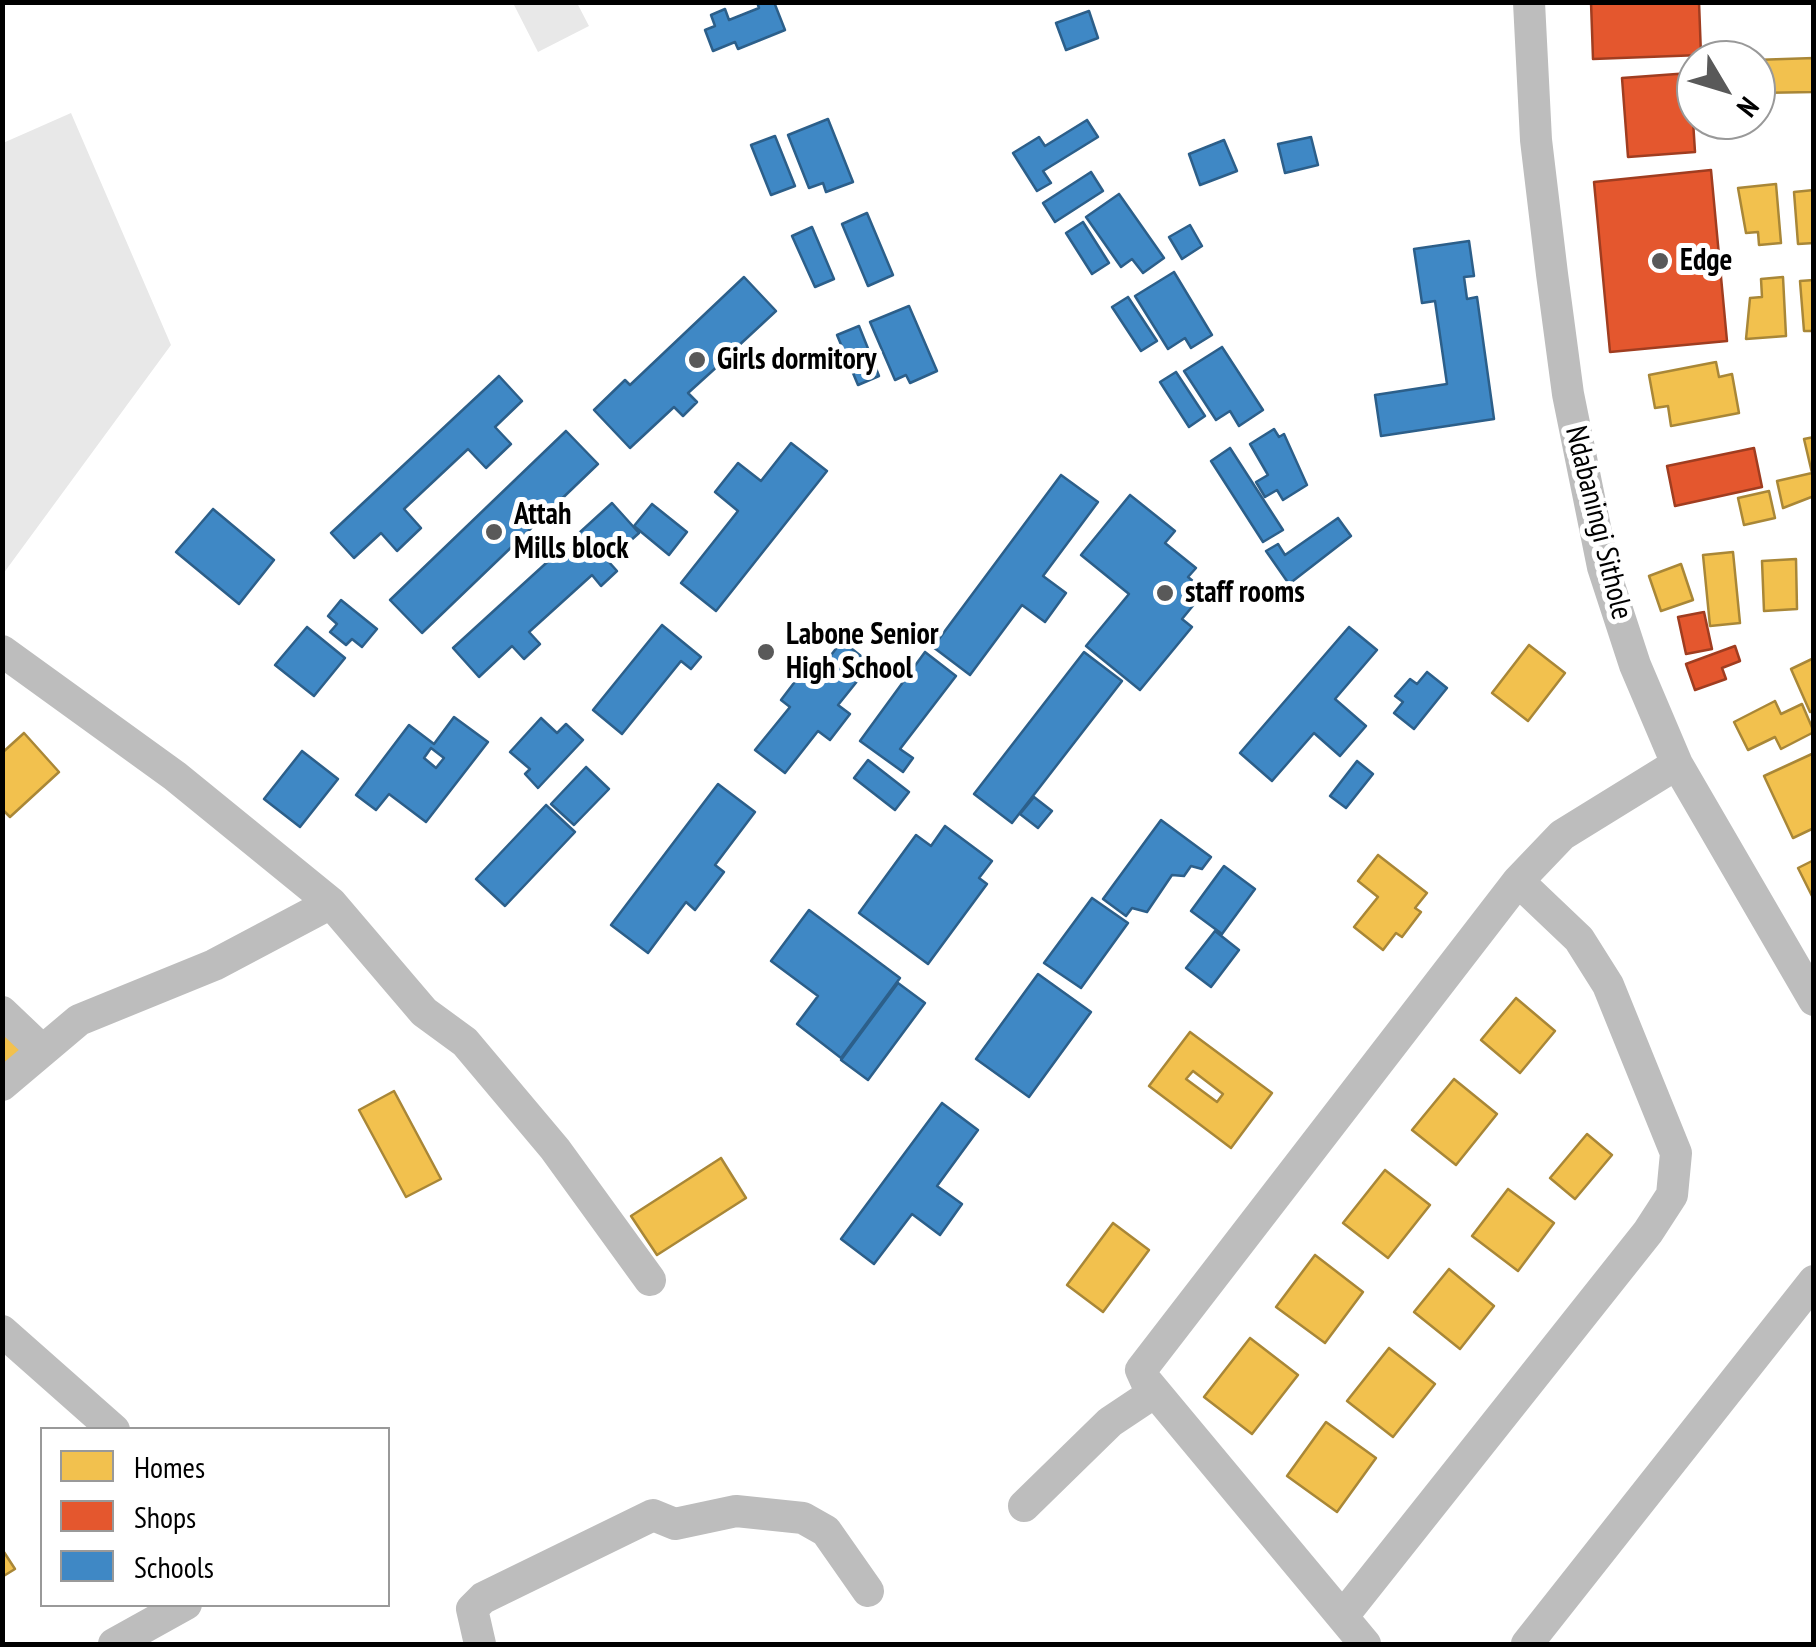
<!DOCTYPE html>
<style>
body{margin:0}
#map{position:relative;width:1816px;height:1647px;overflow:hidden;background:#fff;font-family:"PT Sans Narrow",sans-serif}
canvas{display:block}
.frame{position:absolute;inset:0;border:5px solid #000;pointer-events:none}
.legend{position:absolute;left:40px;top:1427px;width:350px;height:180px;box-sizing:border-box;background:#fff;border:2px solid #999;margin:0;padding:12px 18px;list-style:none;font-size:30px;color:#000}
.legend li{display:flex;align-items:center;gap:20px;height:50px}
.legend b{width:50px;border:2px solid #999}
.north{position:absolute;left:1676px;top:40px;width:100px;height:100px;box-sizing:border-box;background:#fff;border:2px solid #999;border-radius:50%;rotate:128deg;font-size:28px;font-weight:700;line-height:40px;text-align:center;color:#000}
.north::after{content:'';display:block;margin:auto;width:35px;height:45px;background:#595959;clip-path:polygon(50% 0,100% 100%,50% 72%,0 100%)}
</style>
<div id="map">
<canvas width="1816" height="1647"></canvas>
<div class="frame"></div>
<ul class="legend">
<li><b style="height:28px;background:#f2c14e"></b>Homes</li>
<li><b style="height:28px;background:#e4572e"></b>Shops</li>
<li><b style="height:28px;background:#3f88c5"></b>Schools</li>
</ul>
<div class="north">N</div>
</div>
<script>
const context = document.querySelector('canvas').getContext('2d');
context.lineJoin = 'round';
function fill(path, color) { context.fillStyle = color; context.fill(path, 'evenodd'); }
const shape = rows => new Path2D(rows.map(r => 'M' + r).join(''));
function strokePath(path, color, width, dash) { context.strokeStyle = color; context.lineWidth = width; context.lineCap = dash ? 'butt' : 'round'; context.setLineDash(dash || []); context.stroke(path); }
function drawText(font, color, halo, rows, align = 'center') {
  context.font = font + ' "PT Sans Narrow",sans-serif'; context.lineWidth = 10; context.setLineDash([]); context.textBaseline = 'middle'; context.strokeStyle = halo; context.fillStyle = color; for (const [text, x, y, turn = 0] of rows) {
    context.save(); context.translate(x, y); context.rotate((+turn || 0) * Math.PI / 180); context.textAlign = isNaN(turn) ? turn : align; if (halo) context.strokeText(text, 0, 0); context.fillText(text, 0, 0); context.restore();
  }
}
fill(shape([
 [513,3,577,3,589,26,538,52],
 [71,113,171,345,3,574,3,143]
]), '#e8e8e8');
const homes = shape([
 [1814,58,1814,92,1756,93,1754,60,1814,58],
 [1776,184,1781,243,1759,245,1758,232,1746,233,1738,188,1776,184],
 [1814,190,1814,243,1798,244,1794,192,1814,190],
 [1783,277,1786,336,1746,339,1750,298,1762,297,1761,279,1783,277],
 [1814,280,1814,331,1804,331,1800,281,1814,280],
 [1716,362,1719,377,1732,374,1739,413,1671,426,1668,406,1655,408,1649,375,1716,362],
 [1814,437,1814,496,1783,508,1777,481,1812,473,1804,439,1814,437],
 [1769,491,1775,518,1744,525,1738,498,1769,491],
 [1733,552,1740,623,1710,626,1703,555,1733,552],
 [1796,559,1797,609,1764,611,1762,561,1796,559],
 [1681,564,1693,600,1661,611,1649,576,1681,564],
 [1529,645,1565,673,1528,721,1492,693,1529,645],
 [1814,658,1814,711,1810,712,1791,669,1814,658],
 [1775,701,1781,714,1802,704,1814,732,1781,749,1775,737,1748,750,1734,722,1775,701],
 [24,733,59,772,10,817,2,809,2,753,24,733],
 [1814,753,1814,828,1793,838,1764,776,1814,753],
 [1378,855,1427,893,1415,908,1421,912,1402,937,1396,933,1383,950,1354,927,1378,897,1358,881,1378,855],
 [1814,860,1814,900,1798,868,1814,860],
 [1516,998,1555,1031,1520,1073,1481,1040,1516,998],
 [2,1029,28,1054,2,1080,2,1029],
 [1190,1032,1272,1093,1231,1148,1149,1086,1190,1032],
 [1193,1071,1223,1094,1217,1102,1186,1079,1193,1071],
 [1454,1079,1497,1114,1456,1165,1412,1130,1454,1079],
 [394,1091,441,1179,406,1197,359,1110,394,1091],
 [1587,1134,1612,1155,1575,1199,1550,1178,1587,1134],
 [721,1158,746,1198,657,1255,631,1216,721,1158],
 [1385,1170,1430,1205,1388,1258,1343,1223,1385,1170],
 [1508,1189,1554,1223,1518,1271,1472,1236,1508,1189],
 [1113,1223,1149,1250,1103,1312,1067,1285,1113,1223],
 [1315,1255,1363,1292,1325,1343,1276,1307,1315,1255],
 [1449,1269,1494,1306,1460,1349,1414,1312,1449,1269],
 [1250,1338,1298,1375,1252,1434,1204,1397,1250,1338],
 [1389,1348,1435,1384,1393,1437,1347,1401,1389,1348],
 [1326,1422,1376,1458,1337,1512,1287,1476,1326,1422],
 [2,1549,15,1569,2,1577,2,1549]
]);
fill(homes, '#f2c14e');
strokePath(homes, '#a98737', 2.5);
const shops = shape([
 [1591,2,1699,2,1701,55,1593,59,1591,2],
 [1690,73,1695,152,1628,157,1622,78,1690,73],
 [1711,170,1727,341,1610,352,1594,182,1711,170],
 [1754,448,1762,487,1675,506,1667,466,1754,448],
 [1704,612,1712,649,1686,654,1678,617,1704,612],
 [1735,646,1740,661,1722,668,1726,679,1695,690,1686,664,1735,646]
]);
fill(shops, '#e4572e');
strokePath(shops, '#a03d20', 2.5);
const schools = shape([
 [757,2,774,2,785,30,738,49,735,42,713,51,705,30,715,26,711,15,725,9,729,20,759,8,757,2],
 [1089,11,1098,38,1066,50,1056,23,1089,11],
 [828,119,853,182,826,192,823,183,809,188,788,135,828,119],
 [1087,120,1098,137,1043,171,1051,183,1037,191,1013,153,1039,137,1045,146,1087,120],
 [775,136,795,186,771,195,751,145,775,136],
 [1311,137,1318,165,1285,173,1278,144,1311,137],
 [1224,140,1237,171,1200,185,1189,154,1224,140],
 [1091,172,1103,191,1055,222,1043,203,1091,172],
 [1119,194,1164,258,1143,273,1132,259,1121,267,1086,217,1119,194],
 [867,213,893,275,868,286,842,224,867,213],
 [1083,222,1109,263,1092,274,1066,233,1083,222],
 [1190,225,1202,246,1182,259,1169,237,1190,225],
 [812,227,834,279,815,287,792,236,812,227],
 [1469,241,1474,276,1464,277,1467,299,1477,297,1494,419,1381,436,1375,395,1447,384,1435,301,1422,303,1414,249,1469,241],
 [1174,272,1212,335,1191,348,1185,338,1168,349,1135,296,1174,272],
 [744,277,776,311,735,349,742,357,726,371,720,364,688,393,697,402,683,416,674,407,630,448,594,410,625,380,630,385,744,277],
 [1128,297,1157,341,1141,351,1112,307,1128,297],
 [909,306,937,371,910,383,906,375,895,380,870,322,909,306],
 [859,326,879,376,858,385,837,335,859,326],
 [1222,347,1263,410,1239,426,1230,411,1216,420,1184,371,1222,347],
 [1176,372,1205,416,1189,427,1160,382,1176,372],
 [499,376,522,401,495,427,511,444,486,468,468,449,404,509,421,528,397,551,381,533,354,558,331,533,499,376],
 [1274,429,1279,437,1284,434,1307,485,1283,500,1277,490,1265,497,1256,482,1268,475,1250,444,1274,429],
 [566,431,598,464,422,633,390,600,566,431],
 [791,443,827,471,716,611,681,583,738,511,715,492,738,463,761,481,791,443],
 [1230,448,1283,530,1263,542,1211,461,1230,448],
 [1061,475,1098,502,1043,576,1066,593,1045,622,1022,605,970,675,933,647,1061,475],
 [1130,495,1175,531,1165,543,1196,568,1188,577,1205,591,1182,619,1192,627,1140,690,1086,646,1129,594,1081,555,1130,495],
 [612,503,639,533,608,561,617,571,601,586,592,575,529,632,540,644,524,659,512,646,479,677,453,648,612,503],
 [652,504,687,532,669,555,634,526,652,504],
 [213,509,274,560,239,604,176,552,213,509],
 [1338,518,1351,536,1289,584,1266,551,1278,544,1285,555,1338,518],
 [341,600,377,629,362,647,352,639,346,645,330,632,337,624,328,616,341,600],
 [662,625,701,657,691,669,681,661,622,734,593,710,662,625],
 [307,627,345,658,314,696,275,665,307,627],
 [1349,627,1377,650,1335,699,1366,726,1340,756,1314,733,1272,781,1240,753,1349,627],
 [842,641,871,664,838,705,850,714,830,740,818,731,785,773,755,750,790,707,781,700,800,675,810,682,842,641],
 [925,652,956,676,900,749,913,758,903,772,860,741,925,652],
 [1084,652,1122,681,1012,823,974,794,1084,652],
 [1427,672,1447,688,1414,729,1394,713,1403,702,1395,696,1410,679,1417,684,1427,672],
 [454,717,488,742,426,822,389,794,376,810,356,795,409,725,434,744,454,717],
 [431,748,444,758,436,768,424,758,431,748],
 [541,718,557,733,566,724,583,740,538,788,525,774,530,769,510,752,541,718],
 [302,751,338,779,300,827,264,799,302,751],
 [868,760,909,792,895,810,854,778,868,760],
 [1357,761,1373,774,1346,808,1330,796,1357,761],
 [586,767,609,789,574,825,551,804,586,767],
 [718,784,755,812,715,865,724,872,695,910,686,902,648,953,611,925,718,784],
 [1034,797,1052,811,1038,828,1020,814,1034,797],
 [546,805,575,832,505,906,476,879,546,805],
 [1161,820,1211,857,1202,869,1191,866,1184,876,1172,875,1147,912,1132,908,1126,916,1103,899,1161,820],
 [945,826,992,861,979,878,987,884,928,964,859,913,916,835,931,846,945,826],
 [1224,866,1255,889,1222,934,1191,911,1224,866],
 [1092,898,1128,923,1081,988,1044,963,1092,898],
 [809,910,900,978,841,1058,797,1024,818,996,771,961,809,910],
 [1215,931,1239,950,1211,987,1186,968,1215,931],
 [1038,974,1091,1012,1029,1097,976,1059,1038,974],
 [898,983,925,1003,868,1080,841,1060,898,983],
 [942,1103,978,1130,937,1186,962,1204,940,1235,912,1214,874,1264,841,1239,942,1103]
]);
fill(schools, '#3f88c5');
strokePath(schools, '#2c5f8a', 2.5);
strokePath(shape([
 [1529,2,1536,140,1552,274,1568,394,1603,567,1635,665,1677,764,1814,1000],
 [2,651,175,776,331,903,424,1012,465,1042,555,1149,650,1280],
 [2,1012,42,1050],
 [2,1085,79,1020,214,965,331,903],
 [2,1331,114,1430],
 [1024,1506,1110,1422,1155,1392],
 [1343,1616,1648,1232,1672,1195,1676,1153,1608,985,1579,939,1518,881],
 [114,1644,186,1604],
 [480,1644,472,1609,483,1598,653,1515,675,1524,736,1511,803,1518,826,1531,868,1591],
 [1365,1644,1146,1381,1141,1370,1518,881,1562,835,1677,764],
 [1527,1644,1814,1281]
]), '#bdbdbd', 32);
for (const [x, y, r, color] of [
 [1660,261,10,"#595959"],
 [697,360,10,"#595959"],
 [494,532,10,"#595959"],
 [1165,593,10,"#595959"],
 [766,652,10,"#595959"]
]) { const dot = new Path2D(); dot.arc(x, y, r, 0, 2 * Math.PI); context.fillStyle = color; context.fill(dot); strokePath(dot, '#fff', 4); }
drawText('bold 30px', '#000', '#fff', [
 ["Edge",1680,261],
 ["Girls dormitory",717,360],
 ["Attah",514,515],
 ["Mills block",514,549],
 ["staff rooms",1185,593],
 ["Labone Senior",786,635],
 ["High School",786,669]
], 'left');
drawText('30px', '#000', '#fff', [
 ["Ndabaningi Sithole",1598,523,76]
]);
</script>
